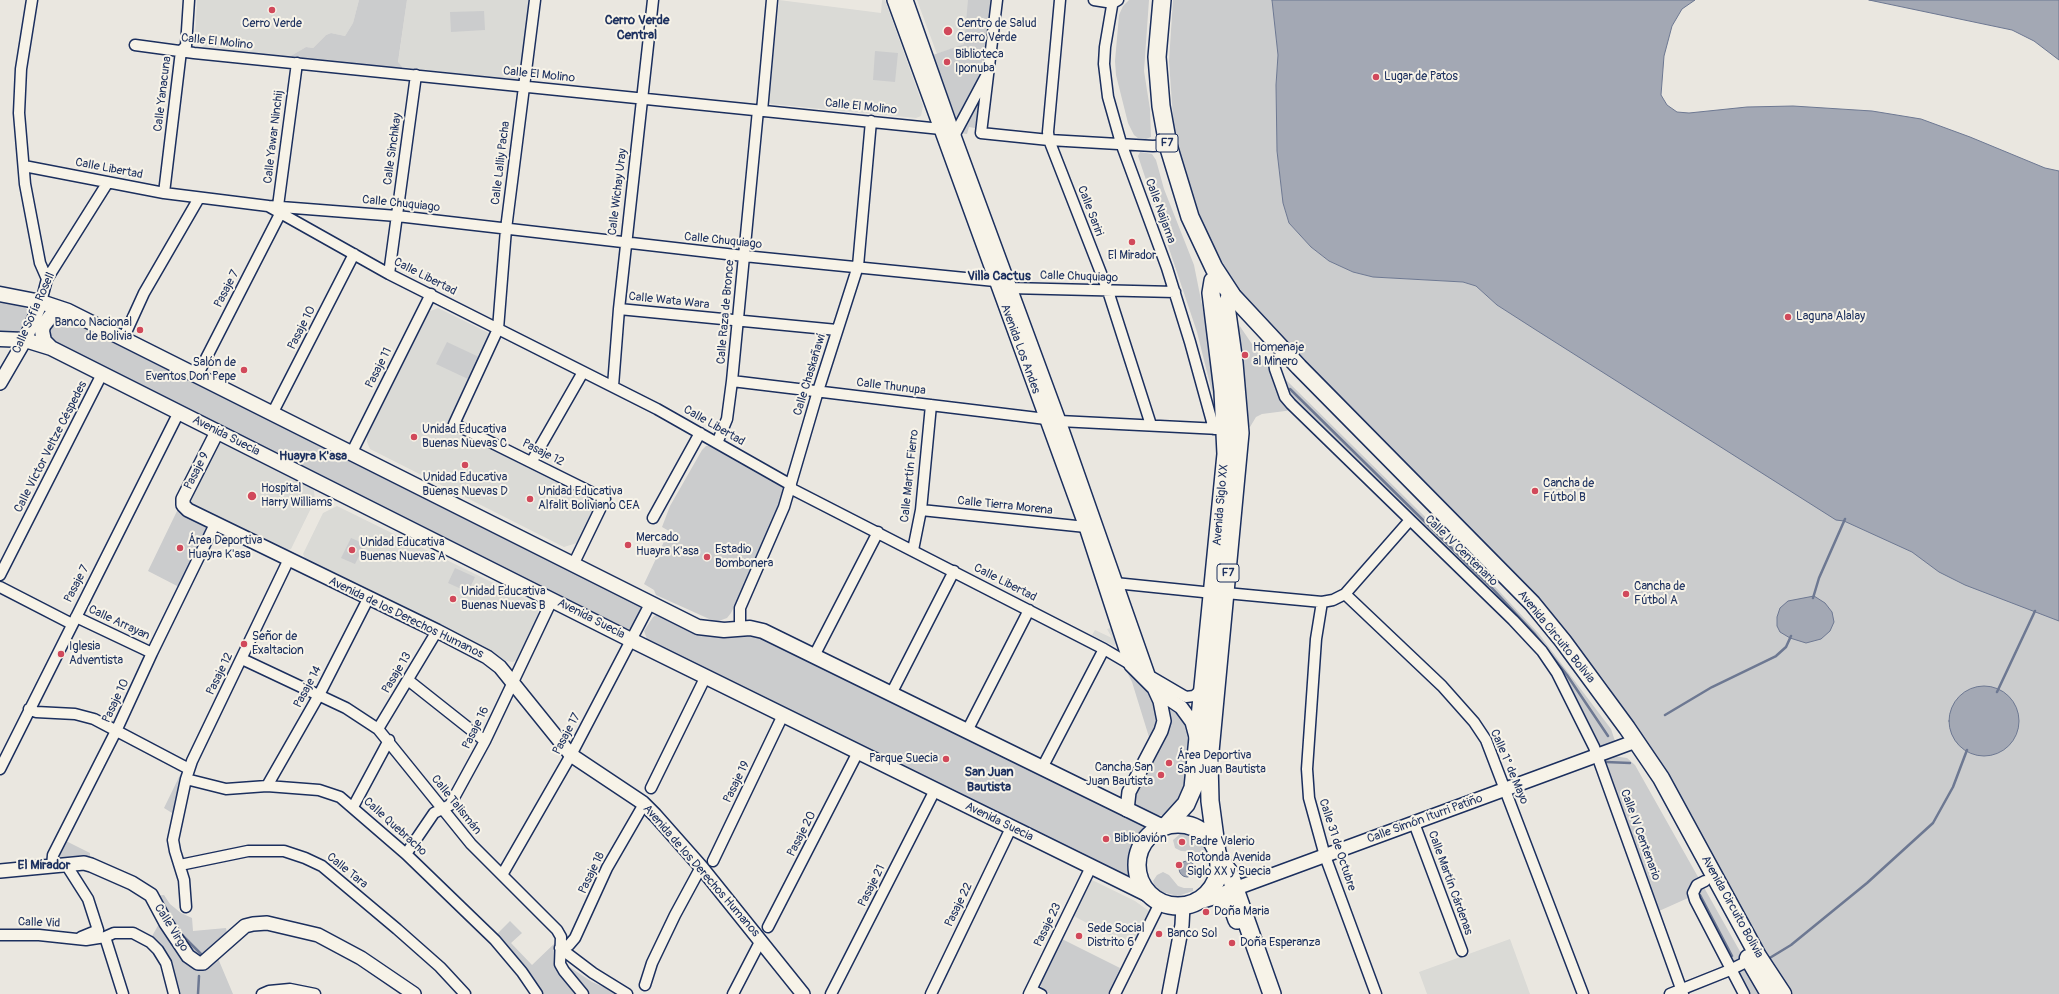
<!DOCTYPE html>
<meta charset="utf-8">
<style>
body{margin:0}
canvas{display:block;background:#eae7e0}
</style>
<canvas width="2059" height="994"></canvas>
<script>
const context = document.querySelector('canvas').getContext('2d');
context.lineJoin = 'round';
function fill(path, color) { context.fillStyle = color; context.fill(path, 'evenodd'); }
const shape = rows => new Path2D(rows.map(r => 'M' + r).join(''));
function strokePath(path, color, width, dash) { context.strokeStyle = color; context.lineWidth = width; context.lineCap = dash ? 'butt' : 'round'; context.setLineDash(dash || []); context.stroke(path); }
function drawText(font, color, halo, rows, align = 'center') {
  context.font = font + ' Pangolin,sans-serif'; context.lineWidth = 4; context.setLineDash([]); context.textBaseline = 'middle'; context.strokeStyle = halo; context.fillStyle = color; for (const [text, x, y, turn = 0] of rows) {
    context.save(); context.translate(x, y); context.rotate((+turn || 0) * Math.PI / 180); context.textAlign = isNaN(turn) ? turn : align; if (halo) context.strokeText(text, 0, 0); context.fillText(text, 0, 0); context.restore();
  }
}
fill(shape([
 [197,0,359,0,353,23,345,36,331,33,326,35,313,48,306,47,289,57,202,48,204,43,195,36],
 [407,0,534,0,527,73,520,81,402,67,398,63],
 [779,0,881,13,882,0,885,0,923,106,921,116,916,118,771,104,769,101],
 [917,0,969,0,964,44,937,54],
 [438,308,493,335,448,425,593,497,596,505,577,543,564,547,370,449,367,442,367,436,428,312],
 [218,442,312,488,314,491,315,500,291,549,284,551,191,506,187,497],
 [337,506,536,604,539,617,519,659,513,662,506,661,306,561,303,554,323,513],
 [1111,628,1117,641,1116,644,1114,646,1092,635,1095,630,1112,638,1107,629],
 [1090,879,1135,901,1149,911,1131,947,1072,915],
 [1510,939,1530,994,1427,994,1419,972]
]), '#dadad6');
fill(shape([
 [359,0,407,0,398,62,402,67,402,70,288,60,289,57,306,47,313,48,326,35,331,33,345,36,353,23],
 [968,0,992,0,986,69,957,120,933,55,964,44],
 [1129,0,1149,0,1144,71,1150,109,1151,137,1146,139,1138,138,1134,135,1128,123,1116,75,1115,61,1119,15,1123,6],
 [1173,0,1272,0,1278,55,1276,85,1277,151,1283,203,1289,223,1311,247,1329,261,1353,272,1373,277,1463,282,1476,286,1497,305,1599,369,2059,191,2059,994,1791,994,1768,962,1650,747,1604,680,1571,639,1259,320,1236,287,1208,235,1194,201,1182,166,1174,132,1169,61],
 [484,11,485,30,451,32,450,12],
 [875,51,898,53,895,82,873,80],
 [981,94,975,128,969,127,967,134,960,133],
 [1140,152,1152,154,1156,160,1164,189,1194,265,1211,350,1217,412,1197,332,1138,156],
 [0,301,23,306,28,310,29,317,21,331,15,334,0,334],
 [62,316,639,605,641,610,632,629,622,628,51,342,47,335,50,322],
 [1235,319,1273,375,1279,395,1293,410,1262,414,1256,417,1250,427,1244,427],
 [447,342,479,357,468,379,436,364],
 [1285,379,1485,576,1539,634,1611,729,1615,741,1612,744,1599,750,1569,683,1556,665,1290,396,1283,380],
 [706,446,711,446,786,487,781,509,731,613,727,618,716,622,656,595,654,590,644,584,669,531,662,527,670,506,702,450],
 [177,511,204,524,207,528,206,534,181,588,148,571],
 [351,538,365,544,355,564,341,558],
 [455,568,475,577,468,592,448,583],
 [656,615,661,615,703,635,752,634,778,644,1146,827,1132,851,1131,871,1135,884,655,644,647,639,644,631,653,617],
 [1123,664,1147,688,1159,712,1154,739,1149,737,1132,682],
 [1165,700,1177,708,1191,731,1188,783,1173,811,1164,815,1155,816,1136,808,1132,798],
 [1613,756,1627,758,1635,765,1742,955,1740,961,1732,963,1697,894,1659,911,1603,760],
 [181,773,183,776,177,816,164,808],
 [1180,834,1191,836,1202,844,1208,857,1204,862,1201,856,1195,852,1181,851,1175,848,1173,840],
 [64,840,90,853,90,860,59,861,55,859],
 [1163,872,1169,875,1178,886,1184,888,1193,888,1193,891,1178,896,1162,892,1155,886,1153,881,1157,875],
 [164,895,170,904,181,913,192,918,193,931,226,928,227,934,202,958,185,943,154,896],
 [510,921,522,933,511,943,532,965,557,941,558,970,577,994,541,994,495,936],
 [160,922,189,964,194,969,201,969,217,956,233,994,177,994,151,938],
 [1060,938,1120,968,1108,994,1050,994,1043,991,1039,982],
 [568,966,592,982,620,994,588,994,565,968],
 [1746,969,1764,994,1748,994,1736,972]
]), '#cbcccd');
const water = shape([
 [1272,0,1695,0,1682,9,1672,26,1664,56,1661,95,1667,105,1677,112,1689,113,1747,107,1793,106,1872,111,1921,119,1970,137,2045,168,2059,171,2059,621,1965,585,1939,572,1912,552,1844,521,1836,520,1536,330,1497,305,1476,286,1463,282,1373,277,1353,272,1329,261,1311,247,1289,223,1283,203,1277,151,1276,85,1278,55,1272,0],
 [1869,0,2059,0,2059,60,2034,41,2012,30,1869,0],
 [1814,596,1825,603,1832,612,1834,622,1830,631,1821,639,1806,643,1790,638,1780,632,1777,626,1777,617,1780,608,1788,601,1814,596],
 '1949 721a35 35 0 1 1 70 0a35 35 0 1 1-70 0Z',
 '1179 869a8 8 0 1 1 16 0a8 8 0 1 1-16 0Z'
]);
fill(water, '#a3a8b4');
strokePath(water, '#6d7892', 1);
strokePath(shape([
 [1290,389,1491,587,1534,633,1567,675,1608,736],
 [1813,598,1819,578,1845,519],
 [1997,692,2035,611],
 [1665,715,1712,687,1776,656,1786,647,1791,636],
 [1606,762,1630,763],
 [1700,895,1732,956],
 [182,935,201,954],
 [1768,959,1791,945,1867,883,1933,823,1953,787,1967,750],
 [198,994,199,976]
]), '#6d7892', 2.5);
const pedestrian = shape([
 [1032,989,1042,994]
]);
const minor = shape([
 [32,0,21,69,19,113,25,184,40,263,47,279],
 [535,0,506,229,498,329,454,424,605,499,573,565],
 [997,0,981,133,1049,140,1153,146,1168,145],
 [1060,0,1048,132,1049,140,1108,291,1151,425],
 [1094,0,1113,3,1118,0],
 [1113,0,1105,47,1104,64,1108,97,1121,143,1167,268,1190,342,1214,429],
 [135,45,194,53,941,129],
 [762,111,772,0],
 [954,136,986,76],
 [24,166,164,193,268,206,389,274,657,409,791,485],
 [164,193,181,51,186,46,189,0],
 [268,206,397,216,744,256,995,281,1009,288,1175,292],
 [280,212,278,206,297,63],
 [389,274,416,75],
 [41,302,47,279,108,182],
 [619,309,837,330],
 [123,339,144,293,199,198],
 [1284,352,1274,363,1275,369,1285,397,1291,404,1513,620,1542,651,1557,673,1594,747,1683,994],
 [197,376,280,214],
 [732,381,1046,419],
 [613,386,619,309,653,0],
 [272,414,354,254],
 [1059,421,1220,429],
 [717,443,727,419,732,381,758,110],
 [351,454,431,294],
 [532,461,583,372],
 [790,488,1104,649,1186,697,1194,696,1203,688],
 [921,510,1086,527],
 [653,518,700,433],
 [913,550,921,510,931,405],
 [0,575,102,374],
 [1115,583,1213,593],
 [0,587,72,624],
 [1226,593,1322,602,1333,600,1345,594,1410,520],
 [1345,594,1442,686,1474,722,1486,740,1583,994],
 [1322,602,1316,639,1307,769,1309,798,1325,856,1376,994],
 [76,617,152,653],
 [740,628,740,608,784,507,818,391,858,266,871,121],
 [814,656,878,532],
 [242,659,346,708,378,729,471,844,557,930,561,937,560,964,564,971,583,994],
 [408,680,485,741],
 [891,694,954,571],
 [29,709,36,712,75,714,94,719,189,769],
 [378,729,437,631],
 [967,731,1029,610],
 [1042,768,1104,649],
 [0,769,179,412],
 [186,779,226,789,267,786,319,790,340,797,406,854,495,940,522,972,537,994],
 [267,786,319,695,368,599],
 [651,788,706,676],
 [353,807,389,740],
 [1414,823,1462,951],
 [406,854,434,813,450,805,485,741,552,600],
 [713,861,783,715],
 [180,865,248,851,284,851,305,858,322,866,397,929,440,967,465,994],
 [67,866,88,899,98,930,81,937],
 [52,867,53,855,117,729,152,653,215,524],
 [502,875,571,755,650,604],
 [1705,881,1697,885,1693,893,1695,900,1744,994],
 [186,907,184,880,175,851,173,840,186,779,192,761,289,559],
 [768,927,858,752],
 [0,935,39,935,86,940,105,937,114,933,133,933,150,942,158,950,166,963,174,994],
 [105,937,123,994],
 [560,948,569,945,575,938,607,868,644,804],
 [560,948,593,973,627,994],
 [645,985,652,963,675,915,701,867],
 [262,994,269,991,290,989,315,994],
 [733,994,761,940],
 [831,994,935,790],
 [931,994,1011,828],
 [1029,994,1091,867],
 [1115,994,1161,901],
 [1670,994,1730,970,1754,958]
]);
const tertiary = shape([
 [894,0,1086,527,1131,665,1156,690,1181,707,1192,722,1196,737],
 [906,0,954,136,1059,421,1148,675,1160,701,1164,721,1161,731,1129,792,1127,810],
 [0,383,25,340,41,302],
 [217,432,183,499,183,505,188,510,437,631,487,657,500,667,571,755,643,803,655,815,701,867,803,994],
 [0,871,84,863,91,865,132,883,151,895,166,923,188,956,198,963,203,963,245,926,253,924,267,923,318,935,361,958,414,994],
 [1226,892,1636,741],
 [1169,994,1182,925,1183,906]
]);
const secondary = shape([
 [0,294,41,302,68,311,698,627,724,630,750,628,763,631,1163,827],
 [0,339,25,340,51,348,631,640,1157,899],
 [51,348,44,341,42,331,43,326,53,313,67,311]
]);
const primary = shape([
 [1231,294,1299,367,1532,603,1563,641,1627,728,1661,778,1758,956,1783,994],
 [1748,958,1769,994]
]);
const trunk = shape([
 [1162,0,1157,57,1161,106,1168,145,1190,217,1214,268,1231,294,1226,306,1227,313,1234,363,1240,433,1209,762,1210,801,1217,853],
 '1137 865a41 41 0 1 1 82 0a41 41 0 1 1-82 0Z',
 [1167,825,1186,804,1193,788,1226,454,1223,391,1211,293,1213,281,1220,277],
 [1219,859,1229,872,1272,994],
 [1197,901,1213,896,1222,898,1232,906,1237,920]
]);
strokePath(pedestrian, '#1b2f5e', 11);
strokePath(minor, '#1b2f5e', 13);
strokePath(tertiary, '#1b2f5e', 16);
strokePath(secondary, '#1b2f5e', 17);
strokePath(primary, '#1b2f5e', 19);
strokePath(trunk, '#1b2f5e', 20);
strokePath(pedestrian, '#f7f3e8', 8);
strokePath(minor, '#f7f3e8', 10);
strokePath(tertiary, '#f7f3e8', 13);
strokePath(secondary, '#f7f3e8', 14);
strokePath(primary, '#f7f3e8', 16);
strokePath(trunk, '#f7f3e8', 17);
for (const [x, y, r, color] of [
 [272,10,4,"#d1495b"],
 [948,31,5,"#d1495b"],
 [947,62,4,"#d1495b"],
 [1376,77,4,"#d1495b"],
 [1132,242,4,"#d1495b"],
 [1788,317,4,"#d1495b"],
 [140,330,4,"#d1495b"],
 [1245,355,4,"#d1495b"],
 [244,370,4,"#d1495b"],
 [414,437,4,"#d1495b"],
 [465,465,4,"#d1495b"],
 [1535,491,4,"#d1495b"],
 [252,496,5,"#d1495b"],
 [530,499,4,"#d1495b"],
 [628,545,4,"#d1495b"],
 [180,548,4,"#d1495b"],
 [352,550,4,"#d1495b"],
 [707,557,4,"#d1495b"],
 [1626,594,4,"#d1495b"],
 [453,599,4,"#d1495b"],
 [244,644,4,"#d1495b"],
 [61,654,4,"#d1495b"],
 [946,759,4,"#d1495b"],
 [1169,763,4,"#d1495b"],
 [1161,775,4,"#d1495b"],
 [1106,839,4,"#d1495b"],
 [1182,842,4,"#d1495b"],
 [1179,865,4,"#d1495b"],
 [1206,912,4,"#d1495b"],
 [1159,934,4,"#d1495b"],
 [1079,936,4,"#d1495b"],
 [1232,943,4,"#d1495b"]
]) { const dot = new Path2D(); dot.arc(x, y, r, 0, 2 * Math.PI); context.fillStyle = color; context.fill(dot); strokePath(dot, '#f7f3e8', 1.5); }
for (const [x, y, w] of [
 [1167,143,22],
 [1228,573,22]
]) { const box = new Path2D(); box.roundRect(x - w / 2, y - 9, w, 18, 3); context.fillStyle = '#f7f3e8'; context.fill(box); strokePath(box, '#1b2f5e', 1); }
drawText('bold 11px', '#1b2f5e', null, [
 ["F7",1167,143],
 ["F7",1228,573]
]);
drawText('12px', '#1b2f5e', '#f7f3e8', [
 ["Cerro Verde",272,24,"center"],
 ["Centro de Salud",957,24],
 ["Cerro Verde",957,38],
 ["Biblioteca",955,55],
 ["Iponuba",955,69],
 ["Lugar de Patos",1384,77],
 ["El Mirador",1132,256,"center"],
 ["Laguna Alalay",1796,317],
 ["Banco Nacional",132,323,"right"],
 ["de Bolivia",132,337,"right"],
 ["Homenaje",1253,348],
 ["al Minero",1253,362],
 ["Salón de",236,363,"right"],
 ["Eventos Don Pepe",236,377,"right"],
 ["Unidad Educativa",422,430],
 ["Buenas Nuevas C",422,444],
 ["Unidad Educativa",465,478,"center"],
 ["Buenas Nuevas D",465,492,"center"],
 ["Cancha de",1543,484],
 ["Fútbol B",1543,498],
 ["Hospital",261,489],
 ["Harry Williams",261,503],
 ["Unidad Educativa",538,492],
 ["Alfalit Boliviano CEA",538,506],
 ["Mercado",636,538],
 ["Huayra K'asa",636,552],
 ["Área Deportiva",188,541],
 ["Huayra K'asa",188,555],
 ["Unidad Educativa",360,543],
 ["Buenas Nuevas A",360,557],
 ["Estadio",715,550],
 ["Bombonera",715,564],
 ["Cancha de",1634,587],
 ["Fútbol A",1634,601],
 ["Unidad Educativa",461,592],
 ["Buenas Nuevas B",461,606],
 ["Señor de",252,637],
 ["Exaltacion",252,651],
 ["Iglesia",69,647],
 ["Adventista",69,661],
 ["Área Deportiva",1177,756],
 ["San Juan Bautista",1177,770],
 ["Parque Suecia",938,759,"right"],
 ["Cancha San",1153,768,"right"],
 ["Juan Bautista",1153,782,"right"],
 ["Biblioavión",1114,839],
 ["Padre Valerio",1190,842],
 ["Rotonda Avenida",1187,858],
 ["Siglo XX y Suecia",1187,872],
 ["Doña Maria",1214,912],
 ["Sede Social",1087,929],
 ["Distrito 6",1087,943],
 ["Banco Sol",1167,934],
 ["Doña Esperanza",1240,943]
], 'left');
drawText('12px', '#1b2f5e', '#f7f3e8', [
 ["Calle El Molino",217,42,6],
 ["Calle El Molino",539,75,6],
 ["Calle Yanacuna",163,94,-83],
 ["Calle El Molino",861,107,6],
 ["Calle Yawar Ninchij",274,137,-83],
 ["Calle Sinchikay",393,149,-82],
 ["Calle Lalliy Pacha",501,163,-83],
 ["Calle Libertad",109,169,11],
 ["Calle Wichay Uray",618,192,-83],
 ["Calle Chuquiago",401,204,6],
 ["Calle Sariri",1090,211,69],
 ["Calle Naijama",1160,211,70],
 ["Calle Chuquiago",723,241,6],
 ["Calle Libertad",425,277,27],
 ["Calle Chuquiago",1079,277,2],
 ["Pasaje 7",227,289,-63],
 ["Calle Wata Wara",669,301,6],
 ["Calle Raza de Bronce",726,312,-85],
 ["Calle Sofía Rosell",34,313,-66],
 ["Pasaje 10",302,328,-63],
 ["Avenida Los Andes",1020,349,70],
 ["Pasaje 11",379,368,-63],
 ["Calle Chaskañawi",810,375,-73],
 ["Calle Thunupa",891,387,7],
 ["Calle Libertad",714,426,30],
 ["Avenida Suecia",226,436,27],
 ["Calle Víctor Veltze Céspedes",51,447,-63],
 ["Pasaje 12",543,453,27],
 ["Pasaje 9",197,471,-63],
 ["Calle Martín Fierro",910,476,-84],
 ["Avenida Siglo XX",1221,505,-85],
 ["Calle Tierra Morena",1005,506,6],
 ["Calle IV Centenario",1461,551,44],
 ["Calle Libertad",1005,583,27],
 ["Pasaje 7",77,584,-63],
 ["Avenida de los Derechos Humanos",406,618,26],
 ["Avenida Suecia",591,619,27],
 ["Calle Arrayan",119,623,25],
 ["Avenida Circuito Bolivia",1556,637,51],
 ["Pasaje 13",397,673,-59],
 ["Pasaje 12",220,674,-64],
 ["Pasaje 14",308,687,-62],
 ["Pasaje 10",116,701,-65],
 ["Pasaje 16",476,728,-64],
 ["Pasaje 17",567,734,-62],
 ["Calle 1° de Mayo",1509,767,67],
 ["Pasaje 19",737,782,-64],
 ["Calle Talismán",456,805,51],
 ["Calle Simón Iturri Patiño",1425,819,-20],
 ["Avenida Suecia",999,822,26],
 ["Calle Quebracho",395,827,42],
 ["Pasaje 20",802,834,-63],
 ["Calle IV Centenario",1640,835,70],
 ["Calle 31 de Octubre",1337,845,72],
 ["Calle Tara",347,871,39],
 ["Avenida de los Derechos Humanos",701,871,49],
 ["Pasaje 18",592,873,-64],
 ["Calle Martín Cárdenas",1450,883,70],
 ["Pasaje 21",872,886,-63],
 ["Pasaje 22",959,905,-64],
 ["Avenida Circuito Bolivia",1732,907,61],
 ["Calle Vid",39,923,2],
 ["Pasaje 23",1048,925,-64],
 ["Calle Virgo",171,928,58]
]);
drawText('bold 13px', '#1b2f5e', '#f7f3e8', [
 ["Cerro Verde",637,21],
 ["Central",637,36],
 ["Villa Cactus",999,277],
 ["Huayra K'asa",313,457],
 ["San Juan",989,773],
 ["Bautista",989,788],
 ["El Mirador",44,866]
]);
</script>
